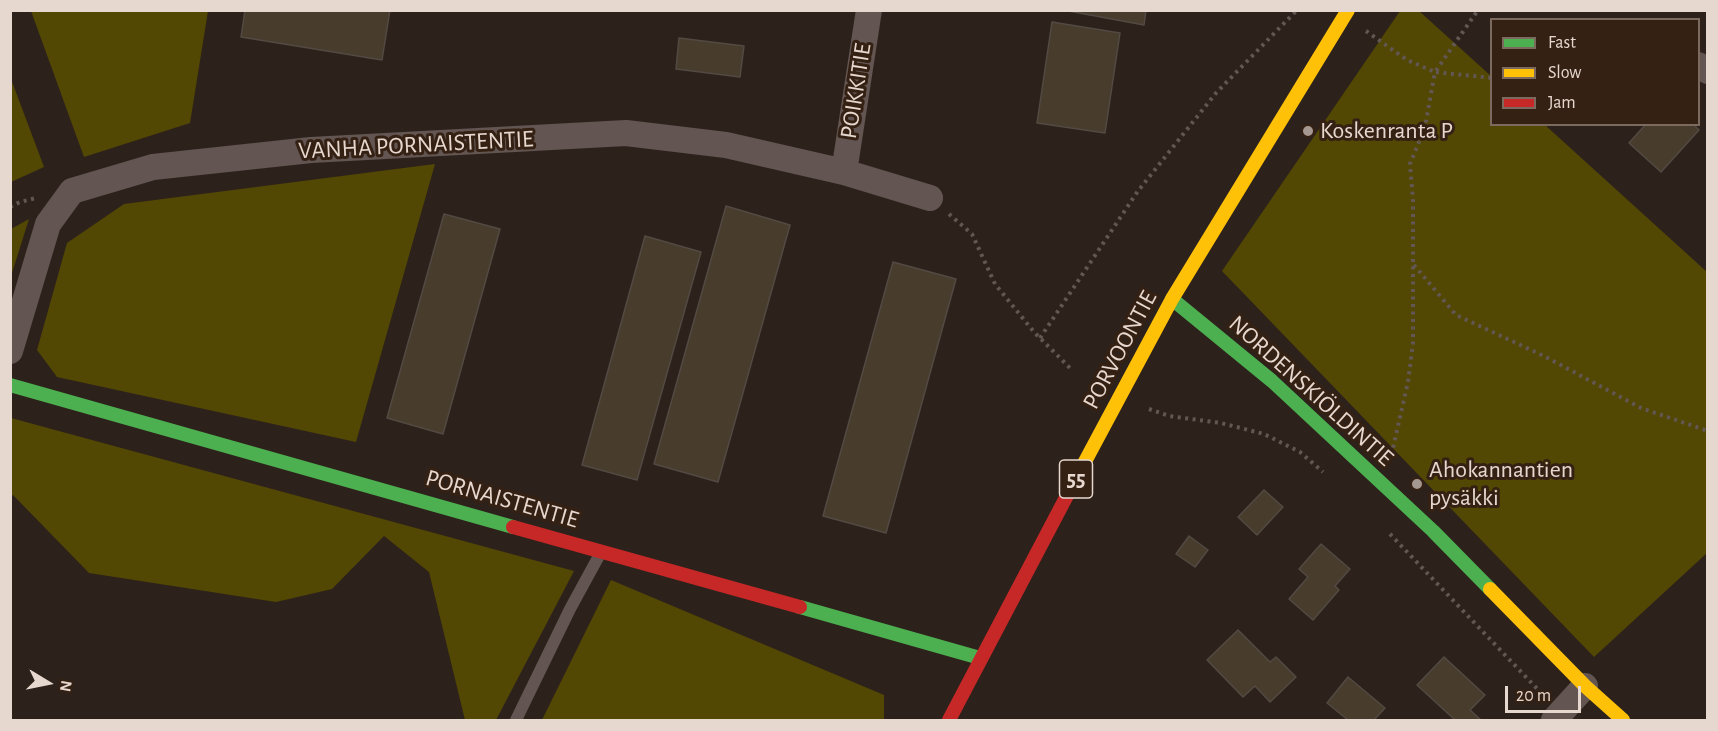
<!DOCTYPE html>
<meta charset="utf-8">
<style>
body{margin:0}
#map{position:relative;width:1718px;height:731px;overflow:hidden;background:#2d221b;font-family:"Alegreya Sans",sans-serif}
canvas{display:block}
.frame{position:absolute;inset:0;border:12px solid #e6d7cf;pointer-events:none}
.legend{position:absolute;left:1490px;top:18px;width:210px;height:108px;box-sizing:border-box;background:#352113;border:2px solid #7c6a5e;margin:0;padding:8px 10px;list-style:none;font-size:18px;color:#e6d7cf}
.legend li{display:flex;align-items:center;gap:12px;height:30px}
.legend b{width:30px;border:2px solid #7c6a5e}
.north{position:absolute;left:18px;top:653px;width:60px;height:60px;-webkit-text-stroke:4px #352113;paint-order:stroke;rotate:100deg;font-size:16px;font-weight:700;line-height:24px;text-align:center;color:#e6d7cf}
.north::after{content:'';display:block;margin:auto;width:21px;height:27px;background:#e6d7cf;clip-path:polygon(50% 0,100% 100%,50% 72%,0 100%)}
.scale{position:absolute;left:1505px;top:686px;width:76px;height:27px;box-sizing:border-box;border:3px solid #e6d7cf;border-top:0;padding-left:8px;font-size:18px;line-height:21px;white-space:nowrap;color:#e6d7cf;-webkit-text-stroke:4px #352113;paint-order:stroke}
</style>
<div id="map">
<canvas width="1718" height="731"></canvas>
<div class="frame"></div>
<ul class="legend">
<li><b style="height:8px;background:#4caf50"></b>Fast</li>
<li><b style="height:8px;background:#ffc107"></b>Slow</li>
<li><b style="height:8px;background:#c62828"></b>Jam</li>
</ul>
<div class="north">N</div>
<div class="scale">20 m</div>
</div>
<script>
const context = document.querySelector('canvas').getContext('2d');
context.lineJoin = 'round';
function fill(path, color) { context.fillStyle = color; context.fill(path, 'evenodd'); }
const shape = rows => new Path2D(rows.map(r => 'M' + r).join(''));
function strokePath(path, color, width, dash) { context.strokeStyle = color; context.lineWidth = width; context.lineCap = dash ? 'butt' : 'round'; context.setLineDash(dash || []); context.stroke(path); }
function drawText(font, color, halo, rows, align = 'center') {
  context.font = font + ' "Alegreya Sans",sans-serif'; context.lineWidth = 6; context.setLineDash([]); context.textBaseline = 'middle'; context.strokeStyle = halo; context.fillStyle = color; for (const [text, x, y, turn = 0] of rows) {
    context.save(); context.translate(x, y); context.rotate((+turn || 0) * Math.PI / 180); context.textAlign = isNaN(turn) ? turn : align; if (halo) context.strokeText(text, 0, 0); context.fillText(text, 0, 0); context.restore();
  }
}
fill(shape([
 [31,11,208,11,190,123,84,157],
 [1400,11,1419,11,1491,76,1492,124,1545,125,1707,272,1707,553,1594,657,1222,271],
 [11,79,44,167,11,182,10,182],
 [435,164,356,442,57,377,37,350,67,243,124,204],
 [29,219,11,276,11,229],
 [10,418,11,418,574,571,496,720,465,720,429,572,384,536,332,589,276,602,89,573,13,495,11,497],
 [611,580,884,695,884,720,542,720]
]), '#534704');
const building = shape([
 [245,10,390,10,382,60,241,37,245,10],
 [1063,10,1146,10,1144,25,1063,10],
 [1052,22,1120,33,1105,133,1037,123,1052,22],
 [679,38,744,46,740,77,676,69,679,38],
 [1693,124,1699,130,1661,172,1629,143,1646,124,1693,124],
 [726,206,790,225,718,482,654,464,726,206],
 [444,214,500,229,443,434,387,418,444,214],
 [645,236,701,252,637,480,582,465,645,236],
 [893,262,956,279,886,533,823,516,893,262],
 [1264,490,1283,507,1257,535,1238,517,1264,490],
 [1189,536,1208,550,1195,567,1176,554,1189,536],
 [1321,544,1350,569,1335,586,1339,590,1313,620,1289,599,1308,577,1299,569,1321,544],
 [1238,630,1270,662,1276,657,1296,677,1270,702,1255,686,1243,697,1207,660,1238,630],
 [1444,657,1485,695,1470,710,1481,720,1455,720,1417,685,1444,657],
 [1348,677,1385,708,1374,720,1348,720,1327,703,1348,677]
]);
fill(building, '#483c2d');
strokePath(building, '#524a43', 1.5);
strokePath(shape([
 [1366,31,1407,60,1435,72,1478,10],
 [10,207,20,202,36,198],
 [949,214,972,234,995,284,1034,332,1070,368],
 [1414,265,1456,315,1544,356,1641,408,1708,431],
 [1040,338,1138,191,1216,93,1297,10],
 [1149,409,1169,416,1221,423,1264,434,1300,452,1323,472],
 [1394,455,1393,448,1408,382,1413,343,1413,200,1410,164,1425,127,1435,72,1492,78],
 [1390,534,1544,696]
]), '#625753', 4, [3, 4.5]);
strokePath(shape([
 [516,720,570,609,600,554]
]), '#625552', 12);
strokePath(shape([
 [1698,65,1708,71],
 [844,172,869,10],
 [10,351,48,224,72,191,153,167,311,150,626,133,726,145,844,172,930,198],
 [1554,720,1585,686]
]), '#625552', 26);
strokePath(shape([
 [1172,299,1272,381,1433,531,1490,589],
 [10,385,513,527],
 [800,607,980,658]
]), '#4caf50', 14);
strokePath(shape([
 [1081,469,1172,299,1348,10],
 [1490,589,1585,686,1623,720]
]), '#ffc107', 14);
strokePath(shape([
 [513,527,800,607],
 [949,720,1081,469]
]), '#c62828', 14);
for (const [x, y, r, color] of [
 [1308,131,6,"#a59890"],
 [1417,484,6,"#a59890"]
]) { const dot = new Path2D(); dot.arc(x, y, r, 0, 2 * Math.PI); context.fillStyle = color; context.fill(dot); strokePath(dot, '#352113', 2); }
for (const [x, y, w] of [
 [1076,479,33]
]) { const box = new Path2D(); box.roundRect(x - w / 2, y - 19, w, 38, 4.5); context.fillStyle = '#352113'; context.fill(box); strokePath(box, '#e6d7cf', 1.5); }
drawText('bold 22px', '#e6d7cf', null, [
 ["55",1076,479]
]);
drawText('24px', '#e6d7cf', '#352113', [
 ["POIKKITIE",856,91,-81],
 ["VANHA PORNAISTENTIE",416,145,-3],
 ["PORVOONTIE",1120,350,-62],
 ["NORDENSKIÖLDINTIE",1311,391,42],
 ["PORNAISTENTIE",502,499,16]
]);
drawText('24px', '#e6d7cf', '#352113', [
 ["Koskenranta P",1320,131],
 ["Ahokannantien",1429,470],
 ["pysäkki",1429,498]
], 'left');
</script>
